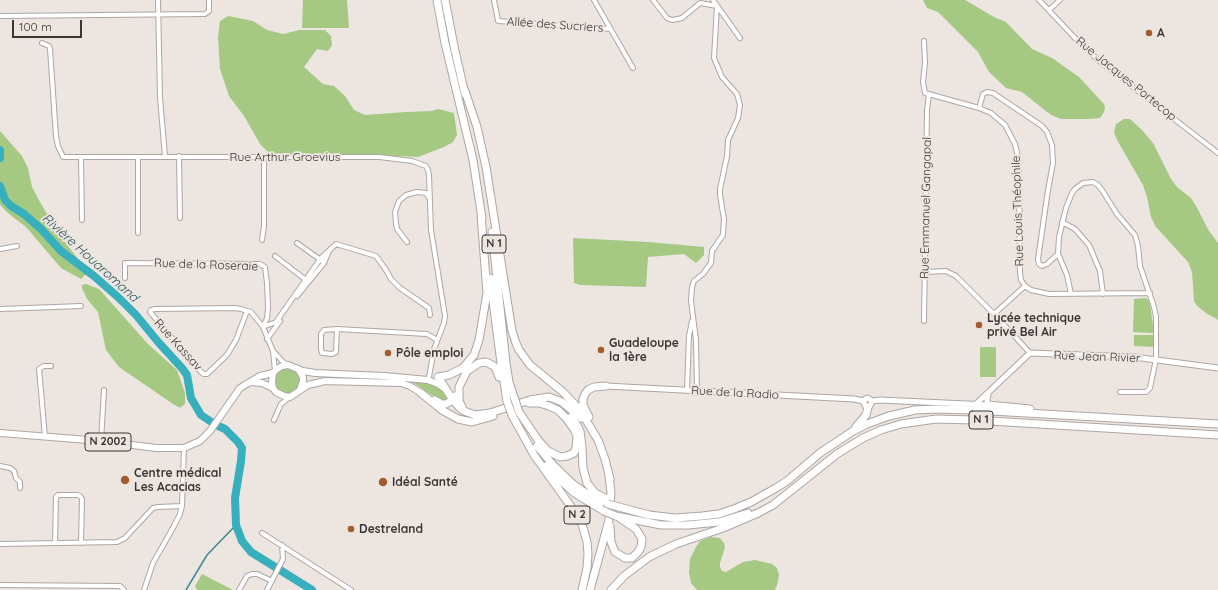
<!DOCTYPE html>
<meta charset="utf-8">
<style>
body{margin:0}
#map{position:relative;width:1218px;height:590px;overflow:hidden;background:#ede5e0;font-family:Quicksand,sans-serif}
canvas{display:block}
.scale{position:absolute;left:12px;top:20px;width:70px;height:18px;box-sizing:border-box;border:2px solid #393634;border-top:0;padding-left:5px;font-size:12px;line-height:14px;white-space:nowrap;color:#393634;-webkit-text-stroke:3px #ede5e0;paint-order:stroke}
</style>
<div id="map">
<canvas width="1218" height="590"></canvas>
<div class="scale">100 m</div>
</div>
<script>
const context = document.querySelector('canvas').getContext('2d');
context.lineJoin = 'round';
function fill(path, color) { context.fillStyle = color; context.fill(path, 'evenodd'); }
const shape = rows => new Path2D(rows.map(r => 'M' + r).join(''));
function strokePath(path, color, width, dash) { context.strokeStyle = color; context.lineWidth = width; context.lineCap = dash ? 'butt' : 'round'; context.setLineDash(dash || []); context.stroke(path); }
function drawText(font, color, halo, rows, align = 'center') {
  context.font = font + ' Quicksand,sans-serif'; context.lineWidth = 4; context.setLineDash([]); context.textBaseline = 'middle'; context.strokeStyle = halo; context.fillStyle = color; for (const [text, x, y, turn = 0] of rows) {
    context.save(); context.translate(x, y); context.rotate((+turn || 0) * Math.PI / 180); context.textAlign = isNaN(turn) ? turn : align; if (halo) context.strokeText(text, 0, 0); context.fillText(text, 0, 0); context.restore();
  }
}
fill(shape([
 [303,0,347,0,349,28,302,28],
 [923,0,965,0,994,17,1006,22,1032,49,1052,58,1079,77,1104,104,1105,107,1104,112,1100,118,1089,119,1061,119,1051,115,1022,92,1006,88,989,72,978,52,938,12,927,8],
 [228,16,253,21,267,30,283,34,299,30,325,30,331,36,332,45,328,51,317,49,304,67,323,84,334,86,345,96,354,110,365,115,406,112,432,111,438,109,454,113,457,135,453,142,444,147,418,157,350,154,282,161,273,157,260,144,244,116,229,96,220,69,218,37,220,21],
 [1124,119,1130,119,1142,130,1153,143,1171,179,1177,187,1191,198,1196,206,1209,231,1218,243,1218,320,1206,313,1197,306,1194,301,1192,272,1188,262,1156,227,1151,217,1147,197,1143,185,1117,140,1114,132,1116,124],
 [0,131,22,156,28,168,32,187,40,202,59,234,88,272,81,279,61,268,26,227,9,214,0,205],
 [573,238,648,242,704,247,704,255,696,263,684,254,648,257,646,287,581,285,574,283],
 [86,284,99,289,148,344,177,370,185,393,185,404,180,408,173,404,119,367,106,350,98,312,87,299,82,288,82,285],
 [1146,298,1149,301,1151,310,1154,333,1133,332,1134,299],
 [1134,335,1154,335,1154,347,1134,346],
 [980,347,996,347,996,377,980,377],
 '274 381a13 13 0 1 1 26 0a13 13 0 1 1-26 0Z',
 [412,380,427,382,440,386,450,397,448,401,441,401,412,382],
 [711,537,720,538,724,543,725,547,720,563,720,567,722,571,726,572,743,562,755,560,772,564,777,568,779,575,778,582,775,590,697,590,691,583,689,573,690,559,696,547,700,541],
 [202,574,233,590,197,590,195,586]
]), '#a5c983');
strokePath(shape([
 [186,590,207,555,236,525]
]), '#388b94', 1.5);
strokePath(shape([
 [0,150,0,158],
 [0,186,5,200,11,206,24,214,41,229,61,251,94,276,119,298,136,315,159,343,181,367,187,375,191,398,201,415,216,425,225,429,238,442,242,448,241,461,235,498,236,525,242,541,251,552,312,590]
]), '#38afbd', 8);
const minor = shape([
 [158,0,160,98,165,156],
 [494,0,498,21,611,29],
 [594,0,633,68],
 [653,0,667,18,672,20,682,18,700,3,717,6,714,58,722,77,737,94,740,105,738,118,728,140,727,156,720,189,720,195,724,219,723,235,712,251,711,263,703,274,694,281,692,287,691,301,696,340,697,390],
 [713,0,740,38],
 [1039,0,1074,37,1098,60,1218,153],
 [1049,10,1060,0],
 [0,16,205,14,209,11,209,0],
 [924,41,925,63,923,82,925,93,979,108,991,113,1005,125,1015,144,1018,157,1019,169,1020,272,1021,280,1025,286,1031,290,1049,294,1150,293],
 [42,43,49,46,50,49,56,136,58,146,63,157,379,157,412,161,426,166,428,170,429,175,431,230,445,316,444,323,434,349,429,377],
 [979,108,983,94,987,92,993,93,1042,126,1047,132,1052,145,1053,163,1048,190,1038,259,1039,264,1042,266,1047,264,1058,254],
 [179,156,180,218],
 [81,157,82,220],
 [138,157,138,233],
 [1062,222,1075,229,1089,245,1100,271,1103,294],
 [262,240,264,226,264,157],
 [407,242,397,229,396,223,395,212,399,201,406,195,417,192,426,193,429,198],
 [297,243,322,261],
 [0,249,17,246],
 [275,256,306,280],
 [925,272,946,271,956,276,994,314,1030,353],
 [125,278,125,263,260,264,265,267,267,283,268,308,267,318,263,327],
 [1071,294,1067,275,1058,254,1059,237,1066,208,1072,193,1075,189,1083,183,1093,182,1098,185,1102,190,1117,214,1135,235,1138,246,1140,266,1154,307,1156,317,1156,359,1150,388,1146,392,1120,392],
 [297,296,324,263,329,251],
 [0,309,81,306],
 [247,311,236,340,227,355,207,374,204,374,201,372,150,312,151,310,155,309,235,308,241,309,251,312,263,327,273,351,275,371],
 [994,314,1025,286],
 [924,321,927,110,929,94],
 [263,327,276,322,321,258,336,244,376,256,386,270,391,279,400,288,429,308,430,315],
 [337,329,336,352,332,354,322,353,321,349,321,334,324,330,337,329,427,334,437,340],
 [267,339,280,321],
 [274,352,283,362,288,365],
 [687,390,689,336,692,321],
 [274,420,281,404,290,397],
 [45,437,39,369,44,366,51,366],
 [101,441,104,390],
 [0,466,10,468,14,471,16,478,20,482,20,488],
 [262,533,351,590],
 [55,543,56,497,58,495,77,495,80,496,82,499,81,543],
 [0,544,117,542,125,538,153,508,158,507,182,506],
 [0,585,120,586,124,590],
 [144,590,153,563,174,526,180,514,182,506,184,448],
 [239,590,247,576,252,574,257,574,272,581],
 [267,590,283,559,282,545]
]);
const tertiary = shape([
 [606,386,854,399,864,401],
 [872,401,870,406,866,407,864,403,865,399,868,398,872,401,880,400,988,405,987,400,988,394],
 [976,404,1030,353,1134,357,1218,368]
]);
const primary = shape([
 [298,369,303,377,303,381,300,390],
 [250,382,262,383,273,388],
 [421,393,410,386,401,383,325,381,308,385,290,397,284,396,276,392,273,388,272,382,273,373,277,369,282,366,288,365,303,371,315,373,384,376,428,380,438,384,444,388],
 [0,433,101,441,156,448,184,448,200,441,210,431,240,388,260,376,273,373]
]);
const trunk = shape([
 [437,0,445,43,473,160,482,218],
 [445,0,455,51,465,94],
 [465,91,477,127,486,167,512,331,516,343,519,350,530,365,563,392,580,410,598,440,605,459,610,479],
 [481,214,487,293,479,340,474,355,463,368,449,375,438,377,453,400,459,407,464,411,475,415,490,413,530,400,549,397,562,402,581,418],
 [492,232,506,363,509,382,515,400],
 [490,278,501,363,507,401],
 [421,393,442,410,458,419,472,422,493,416],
 [435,400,442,404,446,404,451,401,455,396],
 [988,405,1030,409],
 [462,407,459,401,459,387,467,371,479,363,486,362,492,365,495,367,499,377],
 [519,412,538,440,548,451,560,457,567,456,574,453,576,448,577,436,574,429,566,418,558,410,549,406,539,403,529,403],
 [512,415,534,455,572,508,582,524,587,542,588,554,587,568,582,590],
 [571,417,577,425,580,431,582,447,583,468,587,483,595,493,609,500],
 [589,417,583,405,583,399,585,394,588,390,594,387,606,386],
 [856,427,866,415,868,407],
 [537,446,554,466,574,485,587,494,602,502],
 [546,466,555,476,576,494,604,511],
 [619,507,649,515,675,518,702,516,719,514,734,509,751,502,776,488,787,481,820,453,853,431,867,424,889,416,915,410,938,409,974,410,1218,424],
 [616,516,661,525,688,525,719,522,748,513],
 [610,526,611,542,615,552,625,558,632,558,638,552,641,547,642,539,636,529,620,518],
 [590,590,609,520,611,493,609,476],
 [611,590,624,576,649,557,676,544,723,528,758,513,773,505,837,454,863,438,881,430,901,424,936,419,974,420,1218,435]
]);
strokePath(minor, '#ada6a2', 6);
strokePath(tertiary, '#ada6a2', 7);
strokePath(primary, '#ada6a2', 8);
strokePath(trunk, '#ada6a2', 9);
strokePath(minor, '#fff', 4);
strokePath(tertiary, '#fff', 5);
strokePath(primary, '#fff', 6);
strokePath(trunk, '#fff', 7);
const trunkBridge = shape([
 [515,400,519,412],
 [507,401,512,415],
 [608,504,619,507],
 [604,511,616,516]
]);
strokePath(trunkBridge, '#ada6a2', 9, []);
strokePath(trunkBridge, '#fff', 7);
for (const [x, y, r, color] of [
 [1149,33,4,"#a15d2e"],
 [979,325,4,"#a15d2e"],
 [601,350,4,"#a15d2e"],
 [388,353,4,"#a15d2e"],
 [125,480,5,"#a15d2e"],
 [383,482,5,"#a15d2e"],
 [351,529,4,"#a15d2e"]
]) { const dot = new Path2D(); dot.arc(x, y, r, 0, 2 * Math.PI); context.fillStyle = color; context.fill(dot); strokePath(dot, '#ede5e0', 1.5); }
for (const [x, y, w] of [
 [494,244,24],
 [981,420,24],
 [108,442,46],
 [577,515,26]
]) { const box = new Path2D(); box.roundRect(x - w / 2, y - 9, w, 18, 3); context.fillStyle = '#ede5e0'; context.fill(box); strokePath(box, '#393634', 1); }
drawText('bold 11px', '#393634', null, [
 ["N 1",494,244],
 ["N 1",981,420],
 ["N 2002",108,442],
 ["N 2",577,515]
]);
drawText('12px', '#393634', '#ede5e0', [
 ["Allée des Sucriers",555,25,4],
 ["Rue Jacques Portecop",1126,79,39],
 ["Rue Arthur Groevius",285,157],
 ["Rue Emmanuel Gangapal",926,208,-89],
 ["Rue Louis Théophile",1018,211,-92],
 ["Rue de la Roseraie",206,265,2],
 ["Rue Kassav",178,345,48],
 ["Rue Jean Rivier",1097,357,2],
 ["Rue de la Radio",735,393,3]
]);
drawText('bold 12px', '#393634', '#ede5e0', [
 ["A",1157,33],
 ["Lycée technique",987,318],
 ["privé Bel Air",987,332],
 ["Guadeloupe",609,343],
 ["la 1ère",609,357],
 ["Pôle emploi",396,353],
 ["Centre médical",134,473],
 ["Les Acacias",134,487],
 ["Idéal Santé",392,482],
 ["Destreland",359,529]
], 'left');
drawText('italic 13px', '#285960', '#ede5e0', [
 ["Rivière Houaromand",90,258,42]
]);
</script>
